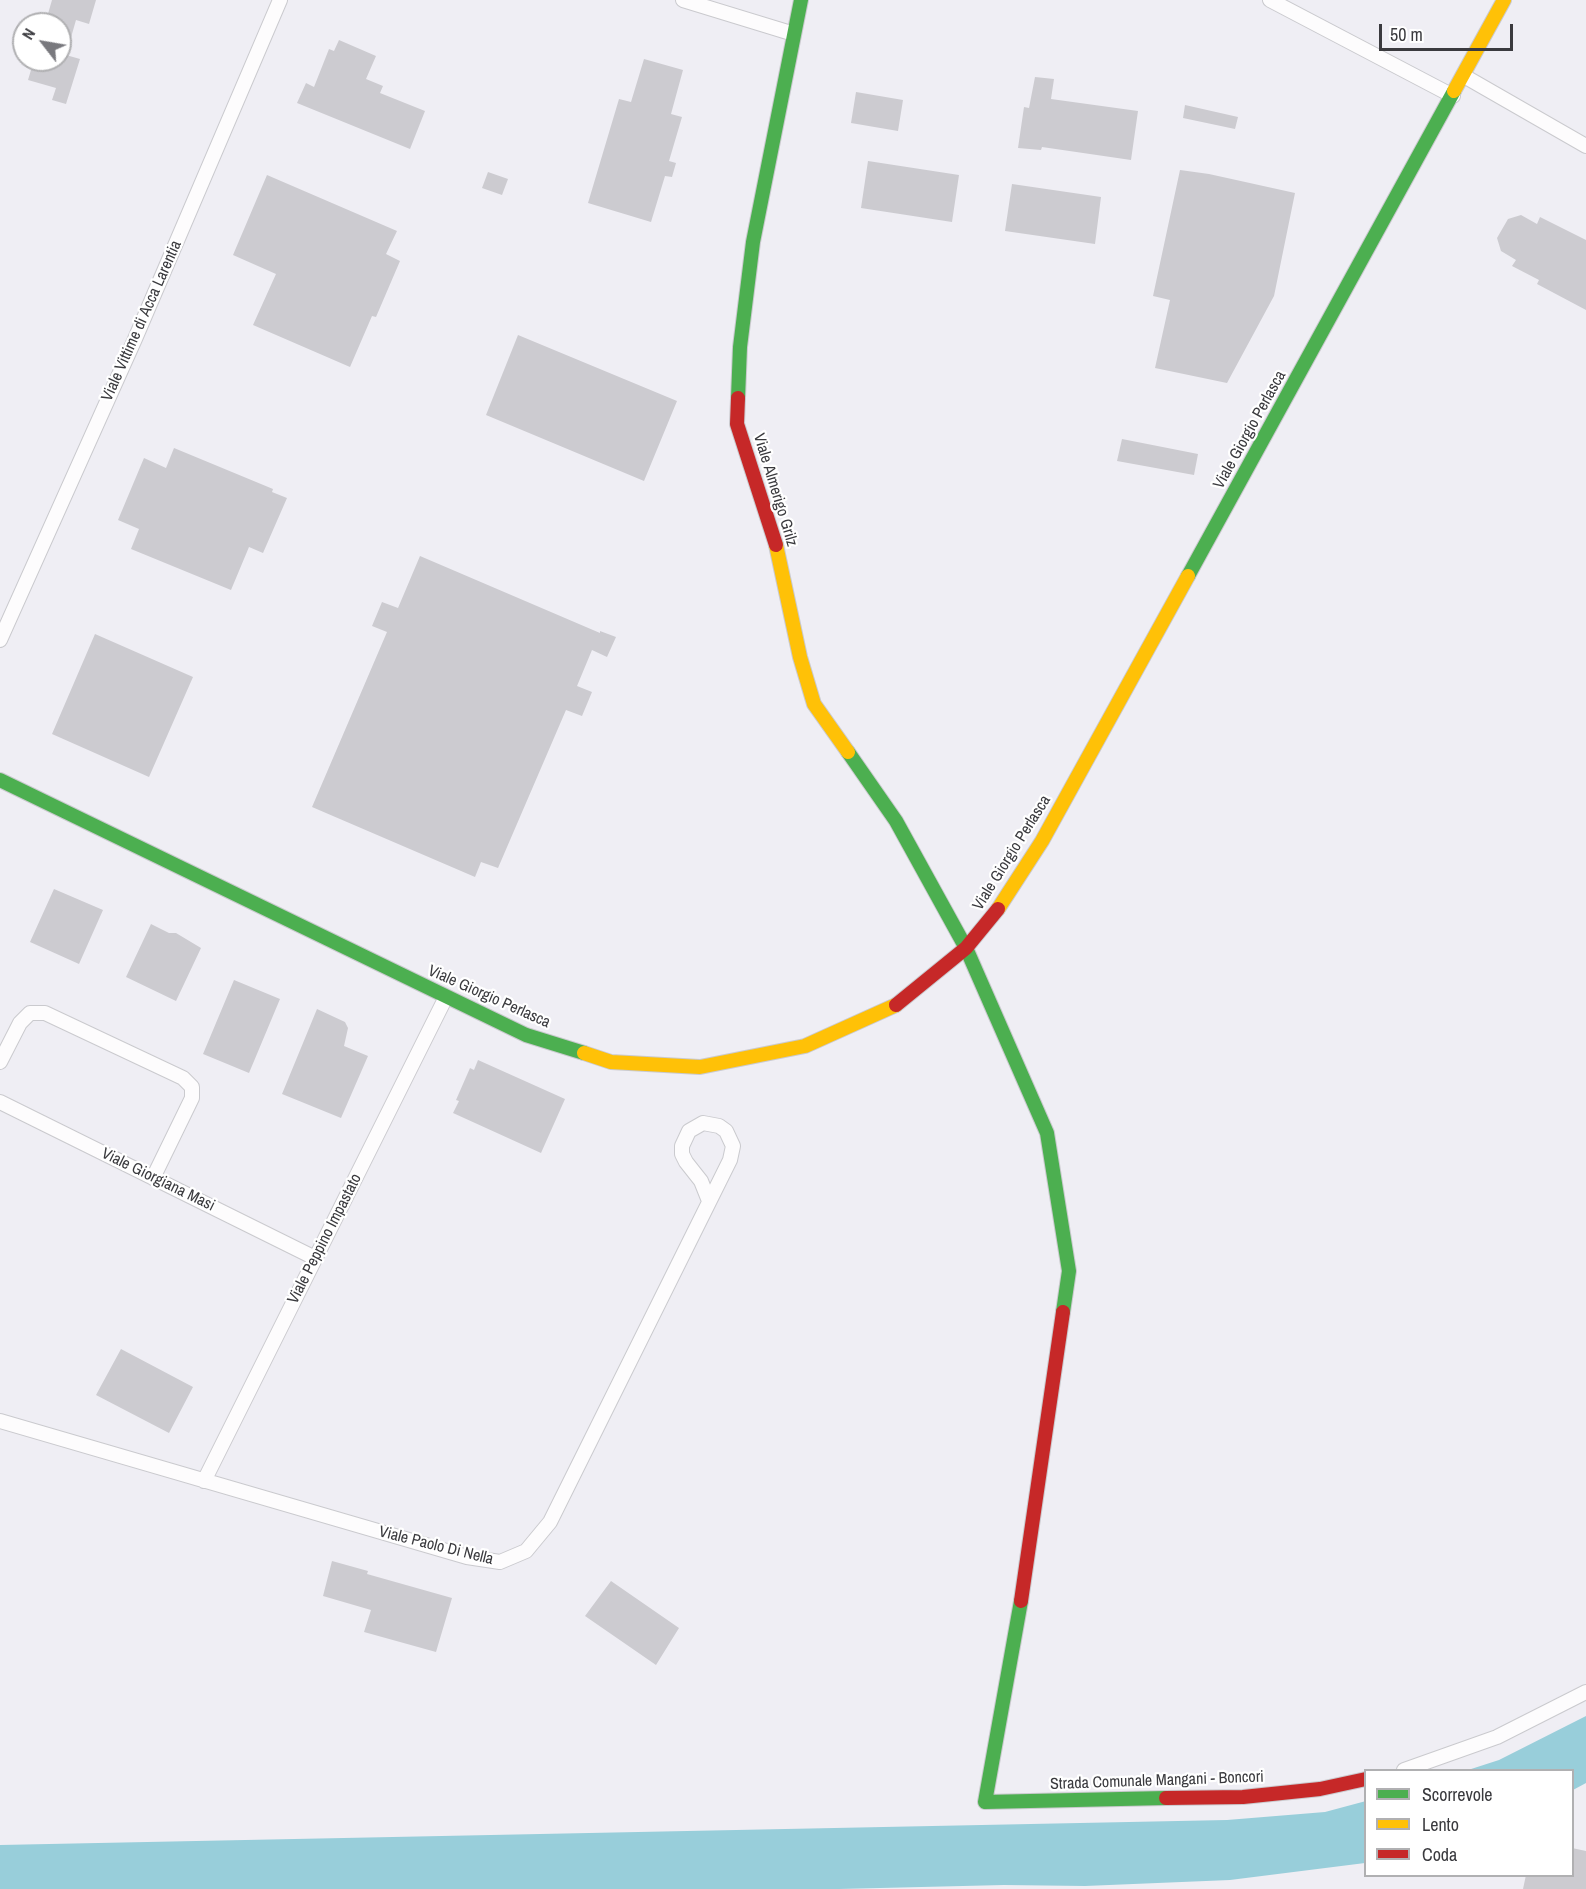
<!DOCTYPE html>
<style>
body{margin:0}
#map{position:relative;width:1586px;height:1889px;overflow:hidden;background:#efeef4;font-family:"Archivo Narrow",sans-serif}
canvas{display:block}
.legend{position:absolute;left:1364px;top:1769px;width:210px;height:108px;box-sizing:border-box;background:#fff;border:2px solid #b0b0b2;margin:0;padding:8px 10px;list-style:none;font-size:18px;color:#3a3a3e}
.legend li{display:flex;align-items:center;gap:12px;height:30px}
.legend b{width:30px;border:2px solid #b0b0b2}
.north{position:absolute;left:12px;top:12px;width:60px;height:60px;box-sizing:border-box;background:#fff;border:2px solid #b0b0b2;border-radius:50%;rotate:301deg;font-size:16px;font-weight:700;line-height:24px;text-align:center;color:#3a3a3e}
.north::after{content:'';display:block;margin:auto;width:21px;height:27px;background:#79797e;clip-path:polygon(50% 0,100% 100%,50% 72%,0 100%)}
.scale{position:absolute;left:1379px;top:24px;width:134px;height:27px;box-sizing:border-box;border:3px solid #3a3a3e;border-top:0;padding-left:8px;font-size:18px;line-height:21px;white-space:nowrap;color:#3a3a3e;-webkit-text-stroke:4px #fff;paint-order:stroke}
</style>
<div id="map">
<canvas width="1586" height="1889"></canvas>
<ul class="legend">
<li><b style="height:8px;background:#4caf50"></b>Scorrevole</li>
<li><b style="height:8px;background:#ffc107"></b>Lento</li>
<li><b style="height:8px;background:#c62828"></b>Coda</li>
</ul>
<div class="north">N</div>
<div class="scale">50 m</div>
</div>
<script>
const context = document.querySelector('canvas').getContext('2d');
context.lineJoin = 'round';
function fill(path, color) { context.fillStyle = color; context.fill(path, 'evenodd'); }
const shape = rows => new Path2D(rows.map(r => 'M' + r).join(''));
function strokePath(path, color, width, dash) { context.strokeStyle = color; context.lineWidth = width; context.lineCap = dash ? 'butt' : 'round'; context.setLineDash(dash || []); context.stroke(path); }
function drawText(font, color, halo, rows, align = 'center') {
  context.font = font + ' "Archivo Narrow",sans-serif'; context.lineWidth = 4.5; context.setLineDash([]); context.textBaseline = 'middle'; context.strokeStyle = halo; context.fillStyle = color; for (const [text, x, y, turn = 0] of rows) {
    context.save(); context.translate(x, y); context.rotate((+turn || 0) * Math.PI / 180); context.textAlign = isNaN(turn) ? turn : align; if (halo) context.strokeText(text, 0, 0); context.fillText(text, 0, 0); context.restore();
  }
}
fill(shape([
 [1586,1716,1586,1783,1573,1790,1572,1770,1468,1770,1499,1760],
 [1366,1801,1365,1863,1230,1880,1085,1886,1004,1885,839,1889,0,1889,0,1845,1227,1820,1325,1812]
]), '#98ceda');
fill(shape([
 [52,0,96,0,89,24,76,20,66,55,80,59,66,104,52,100,56,88,28,80,34,60,60,60,60,24,45,24],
 [339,40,376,56,366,79,383,86,380,93,425,111,410,149,297,103,306,83,314,87,329,49,334,51],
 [644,59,683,70,671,114,682,117,669,161,676,163,672,177,665,176,651,222,588,203,619,99,631,102],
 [1035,77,1054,79,1051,99,1138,111,1131,160,1042,147,1041,150,1018,148,1024,107,1029,108],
 [856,92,903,100,898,131,851,123],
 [1185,105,1238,117,1235,129,1183,118],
 [868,161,959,175,952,222,861,208],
 [1180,170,1209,174,1295,193,1274,296,1227,383,1155,368,1170,300,1153,296],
 [488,172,508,179,502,195,482,188],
 [267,175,397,231,386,254,400,261,376,317,372,316,350,367,253,325,276,274,233,255],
 [1012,184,1101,197,1095,244,1005,231],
 [1521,215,1537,224,1540,217,1586,240,1586,310,1537,284,1539,280,1512,266,1516,260,1501,251,1497,238,1508,219],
 [518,335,677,401,644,481,486,415],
 [1122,439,1198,454,1194,475,1117,461],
 [174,448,273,489,272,492,287,498,263,553,249,547,231,590,131,549,139,529,118,520,144,458,166,468],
 [420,556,600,633,600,631,616,637,607,657,592,650,577,686,592,692,582,716,566,710,498,868,481,862,475,877,312,807,387,632,372,626,382,602,398,608],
 [95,634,193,677,149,777,52,734],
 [54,889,103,910,79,964,30,942],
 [151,924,169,933,176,933,201,948,176,1001,126,977],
 [234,980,280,999,249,1073,203,1054],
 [317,1009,345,1022,348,1028,344,1046,368,1056,341,1118,282,1094],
 [478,1060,565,1099,541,1153,453,1113,459,1101,456,1100,470,1068,474,1070],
 [121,1349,193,1387,169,1433,96,1395],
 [332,1561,368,1571,367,1574,452,1598,436,1652,364,1632,371,1610,323,1596],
 [611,1581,679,1628,656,1665,585,1616],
 [1572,1848,1586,1851,1586,1889,1523,1889,1526,1875,1572,1875]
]), '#cccbd0');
const street = shape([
 [683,0,794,34],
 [1270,0,1453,96],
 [1464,76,1586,146],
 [0,640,135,339,280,0],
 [0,1062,20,1023,30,1013,45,1013,183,1078,192,1087,192,1098,153,1178],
 [0,1102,315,1258],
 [0,1421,467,1557,500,1562,526,1551,550,1522,730,1160,733,1146,726,1131,719,1126,703,1123,689,1131,682,1146,682,1154,686,1162,701,1181,709,1201],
 [204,1481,446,997],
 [1404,1770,1497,1737,1586,1692]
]);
const fast = shape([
 [738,398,740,347,753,242,801,0],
 [1188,576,1454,91],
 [848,752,896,821,966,948,1047,1133,1069,1271,1063,1312],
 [0,780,526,1035,584,1053],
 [1021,1601,985,1802,1166,1798]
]);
const slow = shape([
 [1454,91,1504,0],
 [776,545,800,657,814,704,848,752],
 [998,909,1042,841,1188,576],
 [584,1053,611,1062,700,1067,805,1046,896,1005]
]);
const jam = shape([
 [738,398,737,424,776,545],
 [896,1005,966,948,998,909],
 [1021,1601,1063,1312],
 [1166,1798,1243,1797,1320,1789,1366,1779]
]);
strokePath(street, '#cacace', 16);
strokePath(fast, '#cacace', 16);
strokePath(slow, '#cacace', 16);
strokePath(jam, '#cacace', 16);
strokePath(street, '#fdfcfd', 14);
strokePath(fast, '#4caf50', 14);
strokePath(slow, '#ffc107', 14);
strokePath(jam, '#c62828', 14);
drawText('16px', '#3a3a3e', '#fff', [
 ["Viale Vittime di Acca Larentia",142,321,-66],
 ["Viale Giorgio Perlasca",1250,430,-61],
 ["Viale Almerigo Grilz",775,490,73],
 ["Viale Giorgio Perlasca",1012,853,-58],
 ["Viale Giorgio Perlasca",489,997,24],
 ["Viale Giorgiana Masi",158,1180,26],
 ["Viale Peppino Impastato",325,1239,-63],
 ["Viale Paolo Di Nella",436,1546,14],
 ["Strada Comunale Mangani - Boncori",1157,1781,-2]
]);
</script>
